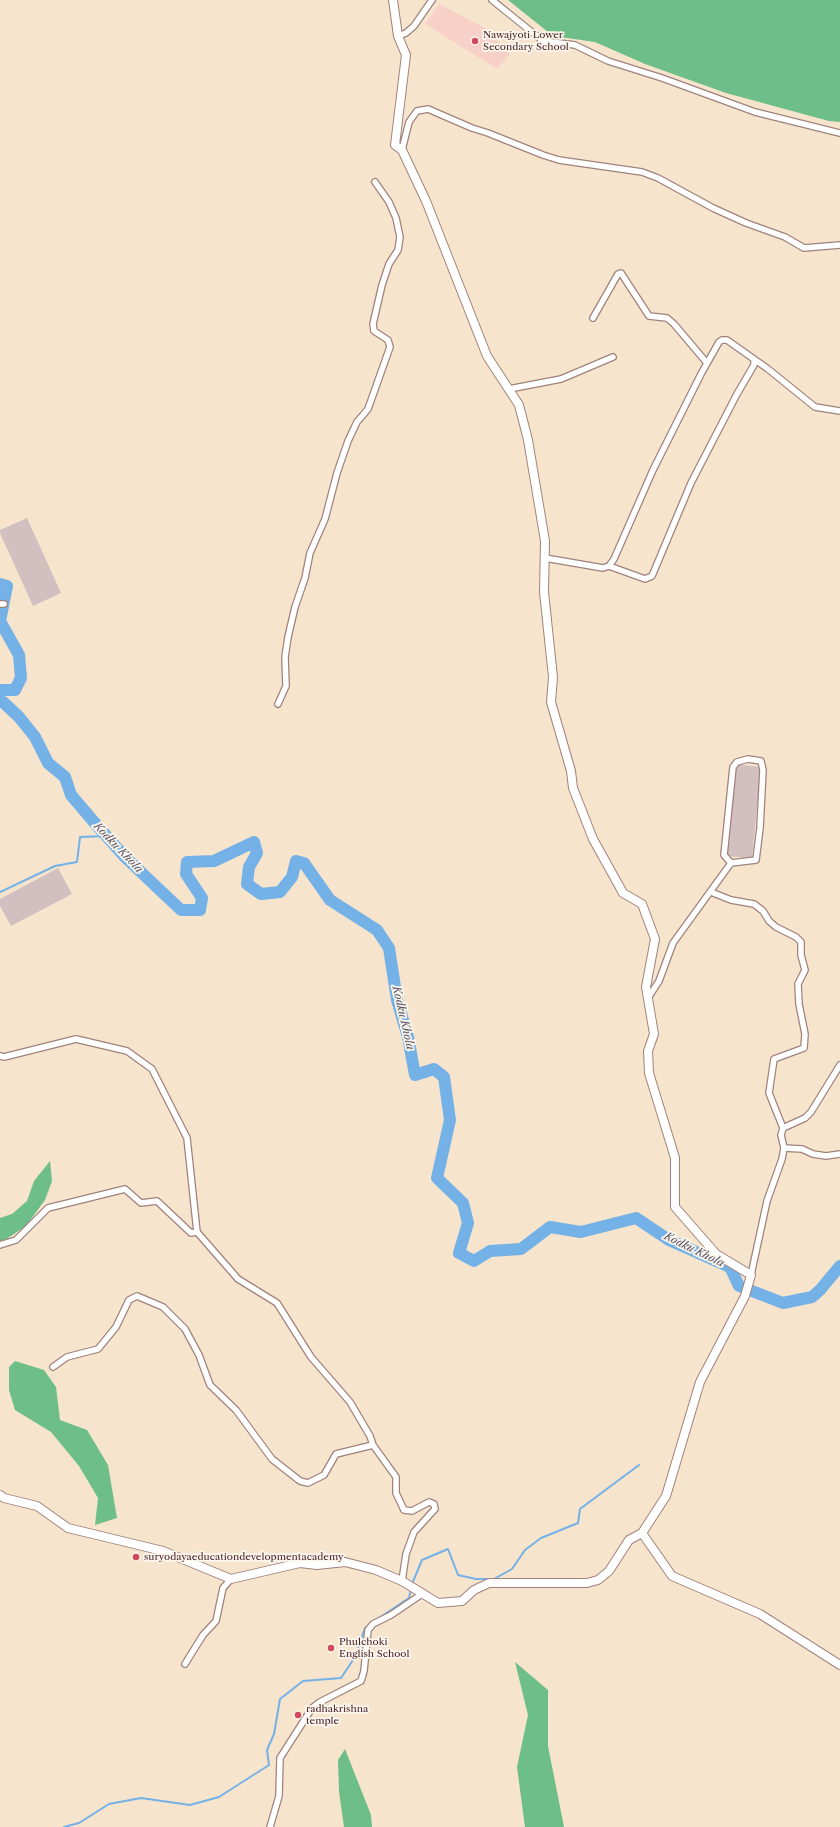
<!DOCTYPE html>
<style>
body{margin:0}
canvas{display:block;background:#f6e4cd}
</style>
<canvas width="840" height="1827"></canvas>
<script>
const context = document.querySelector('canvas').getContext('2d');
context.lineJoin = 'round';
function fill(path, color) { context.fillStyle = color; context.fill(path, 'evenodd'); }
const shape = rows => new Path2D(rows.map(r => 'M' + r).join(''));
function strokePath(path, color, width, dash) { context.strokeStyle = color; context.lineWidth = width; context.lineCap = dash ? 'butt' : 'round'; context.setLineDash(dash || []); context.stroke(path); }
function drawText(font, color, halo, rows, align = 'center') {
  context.font = font + ' "Libre Caslon Text",serif'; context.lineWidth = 3.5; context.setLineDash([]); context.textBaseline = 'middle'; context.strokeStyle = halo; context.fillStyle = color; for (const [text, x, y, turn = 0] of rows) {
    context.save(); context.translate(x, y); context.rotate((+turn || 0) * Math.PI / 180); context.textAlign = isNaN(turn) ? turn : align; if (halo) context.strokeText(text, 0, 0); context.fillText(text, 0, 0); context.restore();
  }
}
fill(shape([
 [439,4,487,29,510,54,497,69,425,24]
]), '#f7d1c8');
fill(shape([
 [27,518,61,593,33,606,0,533,0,530],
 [736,764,761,767,752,858,726,856],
 [58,868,72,894,11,926,0,906,0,899]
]), '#d2bfc0');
fill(shape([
 [508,0,840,0,840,122,829,121,726,93,645,64,595,42,553,36],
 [50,1161,52,1181,45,1200,26,1226,5,1240,0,1241,0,1218,12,1214,27,1201,34,1181],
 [15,1361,44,1370,56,1387,60,1420,87,1430,108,1465,117,1518,95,1525,98,1498,79,1466,51,1432,15,1410,9,1390,9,1367],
 [515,1662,548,1690,548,1746,564,1827,525,1827,517,1767,528,1715],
 [345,1749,371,1815,372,1827,344,1827,339,1792,338,1760]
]), '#6dbe89');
strokePath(shape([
 [0,892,55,866,77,862,80,837,106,836],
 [412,1584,422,1560,448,1549,458,1575,476,1579,494,1579,512,1569,525,1550,541,1538,578,1523,580,1509,639,1465],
 [379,1618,409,1598,411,1589],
 [64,1827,79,1823,109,1804,141,1798,190,1805,219,1797,269,1765,267,1750,274,1734,280,1699,303,1681,341,1678,355,1657,365,1628,369,1625]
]), '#74b1e6', 2);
strokePath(shape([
 [0,584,7,586,0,621,19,655,21,678,15,690,0,690],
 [0,701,3,702,19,717,35,737,48,763,65,777,71,795,94,822,125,857,181,910,200,910,202,898,186,874,187,862,214,861,254,842,257,853,249,867,247,884,261,894,280,892,292,877,296,861,304,863,330,900,377,930,389,948,397,1000,408,1037,415,1075,434,1069,444,1077,450,1120,437,1178,463,1203,468,1223,459,1253,474,1261,490,1251,521,1249,550,1227,581,1232,636,1218,669,1240,730,1267,739,1286,783,1303,812,1297,820,1290,840,1266]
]), '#74b1e6', 12);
const street = shape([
 [492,0,543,41,575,45,608,61,662,78,755,112,840,133],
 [398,36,406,33,414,26,432,0],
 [402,150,409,122,417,111,428,109,472,128,488,133,543,155,559,160,642,172,658,178,713,208,746,223,785,237,804,248,840,245],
 [593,318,618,274,621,273,649,316,667,318,674,324,707,363],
 [509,389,561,379,613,357],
 [545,558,603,568,609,566,614,559,653,470,701,374,719,342,722,340,727,340,768,369,815,407,840,411],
 [609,566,645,579,652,576,691,483,737,394,754,365,754,361],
 [1,604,4,604],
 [278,704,286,686,285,657,288,637,295,607,305,578,310,553,325,519,337,473,348,441,357,422,368,409,390,347,388,340,374,331,373,324,382,285,389,264,398,250,400,237,396,218,389,202,375,182],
 [711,892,731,900,754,904,763,911,769,921,776,927,796,937,801,942,801,955,805,970,798,984,799,1004,805,1034,804,1048,774,1059,769,1093,783,1128],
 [648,998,659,981,673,943,731,863,756,860,760,828,763,770,761,761,748,759,737,762,733,767,724,855,731,863],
 [0,1056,4,1057,76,1039,127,1051,152,1069,187,1138,197,1232,238,1279,277,1303,311,1357,350,1402,370,1436,373,1445,396,1477,396,1493,404,1510,412,1511,429,1502,434,1504,435,1509,414,1532,406,1554,402,1581],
 [784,1148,802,1149,813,1154,826,1156,840,1154],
 [0,1245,16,1240,48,1208,125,1189,141,1203,157,1201,191,1233,197,1232],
 [751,1275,767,1201,782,1159,784,1148,781,1135,783,1128,805,1118,811,1112,840,1065],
 [53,1367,67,1357,98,1349,116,1327,129,1300,137,1296,163,1307,185,1329,199,1355,210,1385,236,1410,272,1459,300,1481,308,1483,324,1475,336,1454,373,1445],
 [185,1664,203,1635,216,1621,223,1588,231,1579],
 [270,1827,279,1796,280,1758,312,1708,320,1702,361,1681,364,1671,368,1630,373,1624,391,1615,422,1594]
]);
const secondary = shape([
 [393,0,398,36,406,55,395,145,402,150,426,201,487,356,519,405,528,440,545,541,544,592,553,677,551,702,571,771,573,788,593,839,623,893,642,904,655,939,646,987,654,1034,648,1051,649,1073,675,1158,675,1207,716,1254,751,1275,745,1296,700,1382,666,1496,642,1533],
 [0,1495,4,1498,37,1506,68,1528,163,1551,231,1579,300,1563,317,1565,345,1562,376,1570,402,1581,438,1603,462,1601,474,1590,489,1583,587,1583,598,1580,609,1571,629,1540,642,1533,672,1576,760,1614,840,1665]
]);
strokePath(street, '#a0827c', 8);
strokePath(secondary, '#a0827c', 10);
strokePath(street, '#fff', 5.5);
strokePath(secondary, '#fff', 8);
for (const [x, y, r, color] of [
 [475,41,4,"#d1495b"],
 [136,1557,4,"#d1495b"],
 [331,1648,4,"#d1495b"],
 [298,1715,4,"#d1495b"]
]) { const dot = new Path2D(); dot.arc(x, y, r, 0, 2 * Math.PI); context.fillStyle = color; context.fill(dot); strokePath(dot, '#fbf7ec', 1.5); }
drawText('10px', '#4a1f2b', '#fbf7ec', [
 ["Nawajyoti Lower",483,35],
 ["Secondary School",483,47],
 ["suryodayaeducationdevelopmentacademy",144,1557],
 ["Phulchoki",339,1642],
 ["English School",339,1654],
 ["radhakrishna",306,1709],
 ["temple",306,1721]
], 'left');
drawText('italic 11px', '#59526c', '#fbf7ec', [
 ["Kodku Khola",118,848,46],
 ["Kodku Khola",403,1018,77],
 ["Kodku Khola",694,1250,26]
]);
</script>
